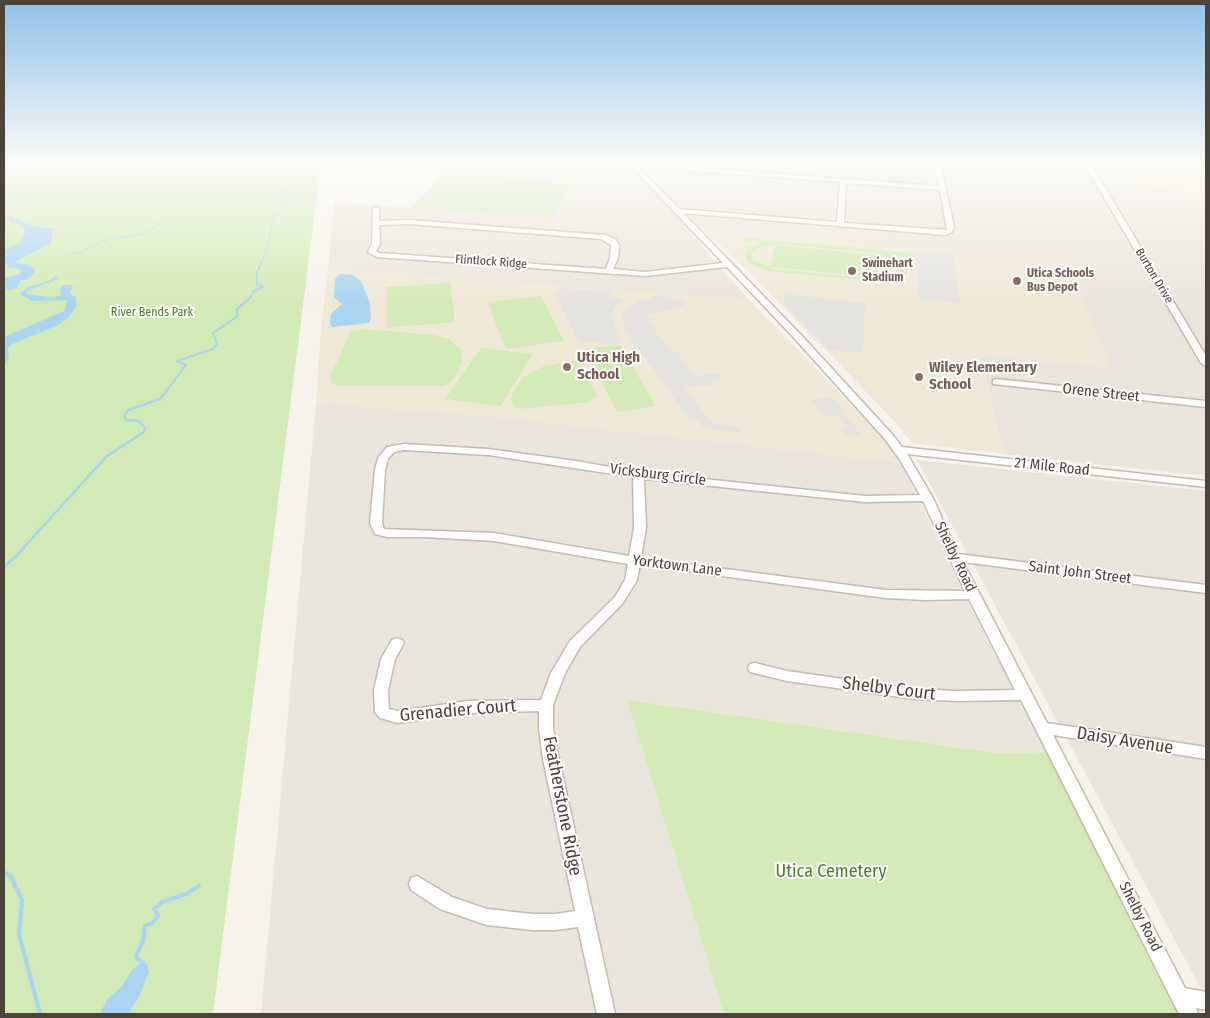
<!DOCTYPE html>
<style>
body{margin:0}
#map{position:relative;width:1210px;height:1018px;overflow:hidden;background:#f6f3ec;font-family:"Fira Sans Condensed",sans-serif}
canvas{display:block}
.frame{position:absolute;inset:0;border:5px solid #4b4439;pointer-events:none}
</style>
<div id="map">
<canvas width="1210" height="1018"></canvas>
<div class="frame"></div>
</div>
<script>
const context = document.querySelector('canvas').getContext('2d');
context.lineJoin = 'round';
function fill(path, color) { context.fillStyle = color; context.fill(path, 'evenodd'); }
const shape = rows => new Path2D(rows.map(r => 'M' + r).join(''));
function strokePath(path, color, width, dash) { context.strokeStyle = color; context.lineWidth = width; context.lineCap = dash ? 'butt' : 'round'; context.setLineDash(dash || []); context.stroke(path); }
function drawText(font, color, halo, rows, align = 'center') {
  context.font = font + ' "Fira Sans Condensed",sans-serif'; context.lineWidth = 4; context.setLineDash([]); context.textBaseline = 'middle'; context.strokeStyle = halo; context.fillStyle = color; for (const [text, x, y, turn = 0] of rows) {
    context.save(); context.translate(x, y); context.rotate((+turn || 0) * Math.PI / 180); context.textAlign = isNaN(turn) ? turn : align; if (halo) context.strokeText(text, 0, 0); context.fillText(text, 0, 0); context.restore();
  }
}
fill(shape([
 [338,163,638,163,686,211,642,163,1127,163,1144,187,1183,189,1206,216,1206,242,1202,243,1206,247,1206,476,1003,454,981,355,1111,367,955,247,955,252,721,231,707,232,701,226,688,228,713,260,750,301,328,269,334,202,551,218,572,183],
 [332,404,479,415,900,462,995,656,1006,658,1055,752,996,753,627,700,724,1014,261,1014,316,405],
 [917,460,1206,491,1206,998]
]), '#eae5da');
fill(shape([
 [1127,163,1206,163,1206,216,1183,189,1144,187]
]), '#f7ead8');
fill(shape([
 [721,231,955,252,955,246,1064,254,1111,367,981,355,1003,454,912,443,897,424,832,356,809,335,768,291,707,232],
 [328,269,750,301,878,432,900,462,479,415,332,404,316,405,321,330]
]), '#efe8d6');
fill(shape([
 [4,163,321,163,213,1014,4,1014],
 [445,172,572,183,551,218,410,208],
 [744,238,914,253,915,257,895,255,903,260,908,270,906,275,900,279,887,282,767,271,749,263,745,258,745,252,750,247,762,243,743,240],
 [780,244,876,253,893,259,901,267,901,271,892,277,874,279,774,269,753,260,752,255,758,248],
 [776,245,878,255,877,277,770,267],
 [450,283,455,322,387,328,387,287],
 [541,296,564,341,506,349,487,302],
 [363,329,434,335,449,339,460,349,462,360,455,379,444,386,344,386,332,384,330,377,351,331],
 [620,345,631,364,656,406,617,412,585,349],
 [481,348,533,354,501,406,445,399],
 [577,360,597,395,590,402,518,409,513,405,511,400,513,392,522,378,542,367],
 [627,700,996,753,1055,752,1189,1014,724,1014]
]), '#d2eab5');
fill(shape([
 [915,250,953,253,960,303,919,299],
 [563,288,611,291,608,295,618,299,625,300,616,305,611,314,615,329,622,342,602,345,598,341,584,343,578,341,555,291],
 [785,294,865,303,863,353,829,350,784,303],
 [655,295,678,299,686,305,672,310,664,309,661,312,646,314,655,328,654,330,667,347,677,352,694,376,718,373,722,379,712,381,714,385,684,386,708,419,717,424,740,427,740,433,704,428,696,419,689,420,667,387,632,341,624,326,622,319,624,313,640,300,648,300],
 [832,397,843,409,840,410,862,435,848,437,842,430,849,428,837,415,826,417,811,400]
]), '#e5e3e0');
fill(shape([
 [82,163,135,163,121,167,78,171,25,172],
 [10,216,33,226,55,229,52,232,51,243,15,262,29,265,35,270,34,274,28,279,20,281,17,288,10,290,4,288,4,278,20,274,21,269,8,268,8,265,4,263,7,253,4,254,4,250,21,242,25,231,22,225,10,222,8,218],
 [339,274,353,275,361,281,370,303,371,318,369,323,332,327,330,324,331,314,342,304,334,297,335,279],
 [55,276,58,276,56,280,27,291,27,294,53,298,61,295,60,288,63,285,73,285,70,294,76,297,76,307,68,318,56,326,12,344,7,348,9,355,4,367,4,337,64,311,67,300,32,301,20,294,28,287,49,281],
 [143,962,147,964,149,972,139,996,128,1014,100,1014,106,1001,122,986,133,969]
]), '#a9d4f2');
strokePath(shape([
 [71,253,80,253,103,241,145,233,158,225,158,222],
 [260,266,265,255,274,219,289,204,284,198,274,195,288,191,282,171,282,166,287,163]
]), '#a9d4f2', 1);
strokePath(shape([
 [164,394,186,365,177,361,213,349,217,344,213,333,238,316,236,310,250,298,254,291,263,287,257,284,257,272,261,264]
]), '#a9d4f2', 2);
strokePath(shape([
 [16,556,107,456,144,432,145,428,139,421,126,420,124,416,128,410,160,399,165,393]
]), '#a9d4f2', 2.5);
strokePath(shape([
 [4,567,17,555]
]), '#a9d4f2', 3);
strokePath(shape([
 [4,872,11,877,22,900,19,934,40,1014],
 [143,962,137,959,136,955,143,942,145,926,152,923,158,916,154,909,162,902,186,894,199,886]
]), '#a9d4f2', 4);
const minor = shape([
 [608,163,634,163,939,186,934,163,940,163,954,227,952,232,946,235,683,213,802,336,892,434,902,447,1206,481,1206,487,907,454,933,498,958,554,1206,585,1206,593,963,562,1047,723,1206,747,1206,759,1053,735,1185,988,1206,992,1206,1010,1196,1008,1198,1014,1179,1014,1021,700,957,701,914,699,787,681,750,672,748,668,750,664,755,663,787,671,914,689,957,691,1015,690,969,599,925,600,886,598,640,565,637,580,623,603,580,647,565,673,553,705,553,729,559,759,615,1014,597,1014,578,927,556,930,532,930,487,925,440,909,411,890,409,884,411,878,417,876,452,897,487,909,532,914,556,914,575,911,543,759,539,729,539,711,468,713,398,723,380,718,375,712,374,690,381,659,392,640,397,638,402,640,404,643,395,659,388,690,389,709,398,711,468,701,541,700,551,673,570,641,615,597,625,580,628,564,494,541,425,537,387,537,375,534,370,523,375,470,378,458,387,447,404,444,488,449,576,461,638,472,865,496,920,495,900,460,884,438,796,340,727,267,645,276,377,257,368,252,372,243,373,209,376,207,379,209,379,221,409,220,605,235,615,239,619,245,618,258,613,269,645,272,723,263,631,166,608,163],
 [638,167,840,182,837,222,679,209,638,167],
 [846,183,940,190,947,230,844,223,846,183],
 [409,224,601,239,611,245,610,258,606,269,379,253,376,251,380,243,379,225,409,224],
 [404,450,488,455,633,477,634,528,629,556,494,533,384,529,382,523,385,470,388,459,394,452,404,450],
 [644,479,865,502,923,501,965,591,886,590,641,558,646,528,644,479],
 [1084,163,1090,163,1206,356,1206,366,1201,363,1084,163],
 [996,379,1206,401,1206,407,993,384,993,380,996,379]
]);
strokePath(minor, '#c2bbae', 3);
fill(minor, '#fff');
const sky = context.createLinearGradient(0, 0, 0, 305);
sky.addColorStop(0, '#8fc1ec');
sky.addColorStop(0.53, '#fbfaf6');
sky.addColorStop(1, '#fbfaf600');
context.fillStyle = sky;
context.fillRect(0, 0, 1210, 305);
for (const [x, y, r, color] of [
 [852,271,5,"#8d6e63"],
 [1017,281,5,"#8d6e63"],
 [567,367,5,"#8d6e63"],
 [919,377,5,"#8d6e63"]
]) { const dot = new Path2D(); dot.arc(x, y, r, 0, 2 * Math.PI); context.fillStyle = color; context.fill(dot); strokePath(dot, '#fff', 2); }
drawText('12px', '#4b4439', '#fff', [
 ["Flintlock Ridge",491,262,4],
 ["Burton Drive",1154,276,59]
]);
drawText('bold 12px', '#785e54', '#fff', [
 ["Swinehart",862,264],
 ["Stadium",862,278],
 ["Utica Schools",1027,274],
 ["Bus Depot",1027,288]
], 'left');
drawText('12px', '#4a7f2a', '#fff', [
 ["River Bends Park",152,313]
]);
drawText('bold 15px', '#785e54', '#fff', [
 ["Utica High",577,358],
 ["School",577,375],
 ["Wiley Elementary",929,368],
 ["School",929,385]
], 'left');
drawText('15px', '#4b4439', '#fff', [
 ["Orene Street",1101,393,6],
 ["21 Mile Road",1052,467,6],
 ["Vicksburg Circle",658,475,7],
 ["Shelby Road",955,557,64],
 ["Yorktown Lane",677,566,7],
 ["Saint John Street",1080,573,7],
 ["Shelby Road",1140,917,63]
]);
drawText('18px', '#4b4439', '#fff', [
 ["Shelby Court",889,689,7],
 ["Grenadier Court",458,711,-5],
 ["Daisy Avenue",1125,741,9],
 ["Featherstone Ridge",562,806,79]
]);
drawText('18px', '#4a7f2a', '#fff', [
 ["Utica Cemetery",831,872]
]);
</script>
